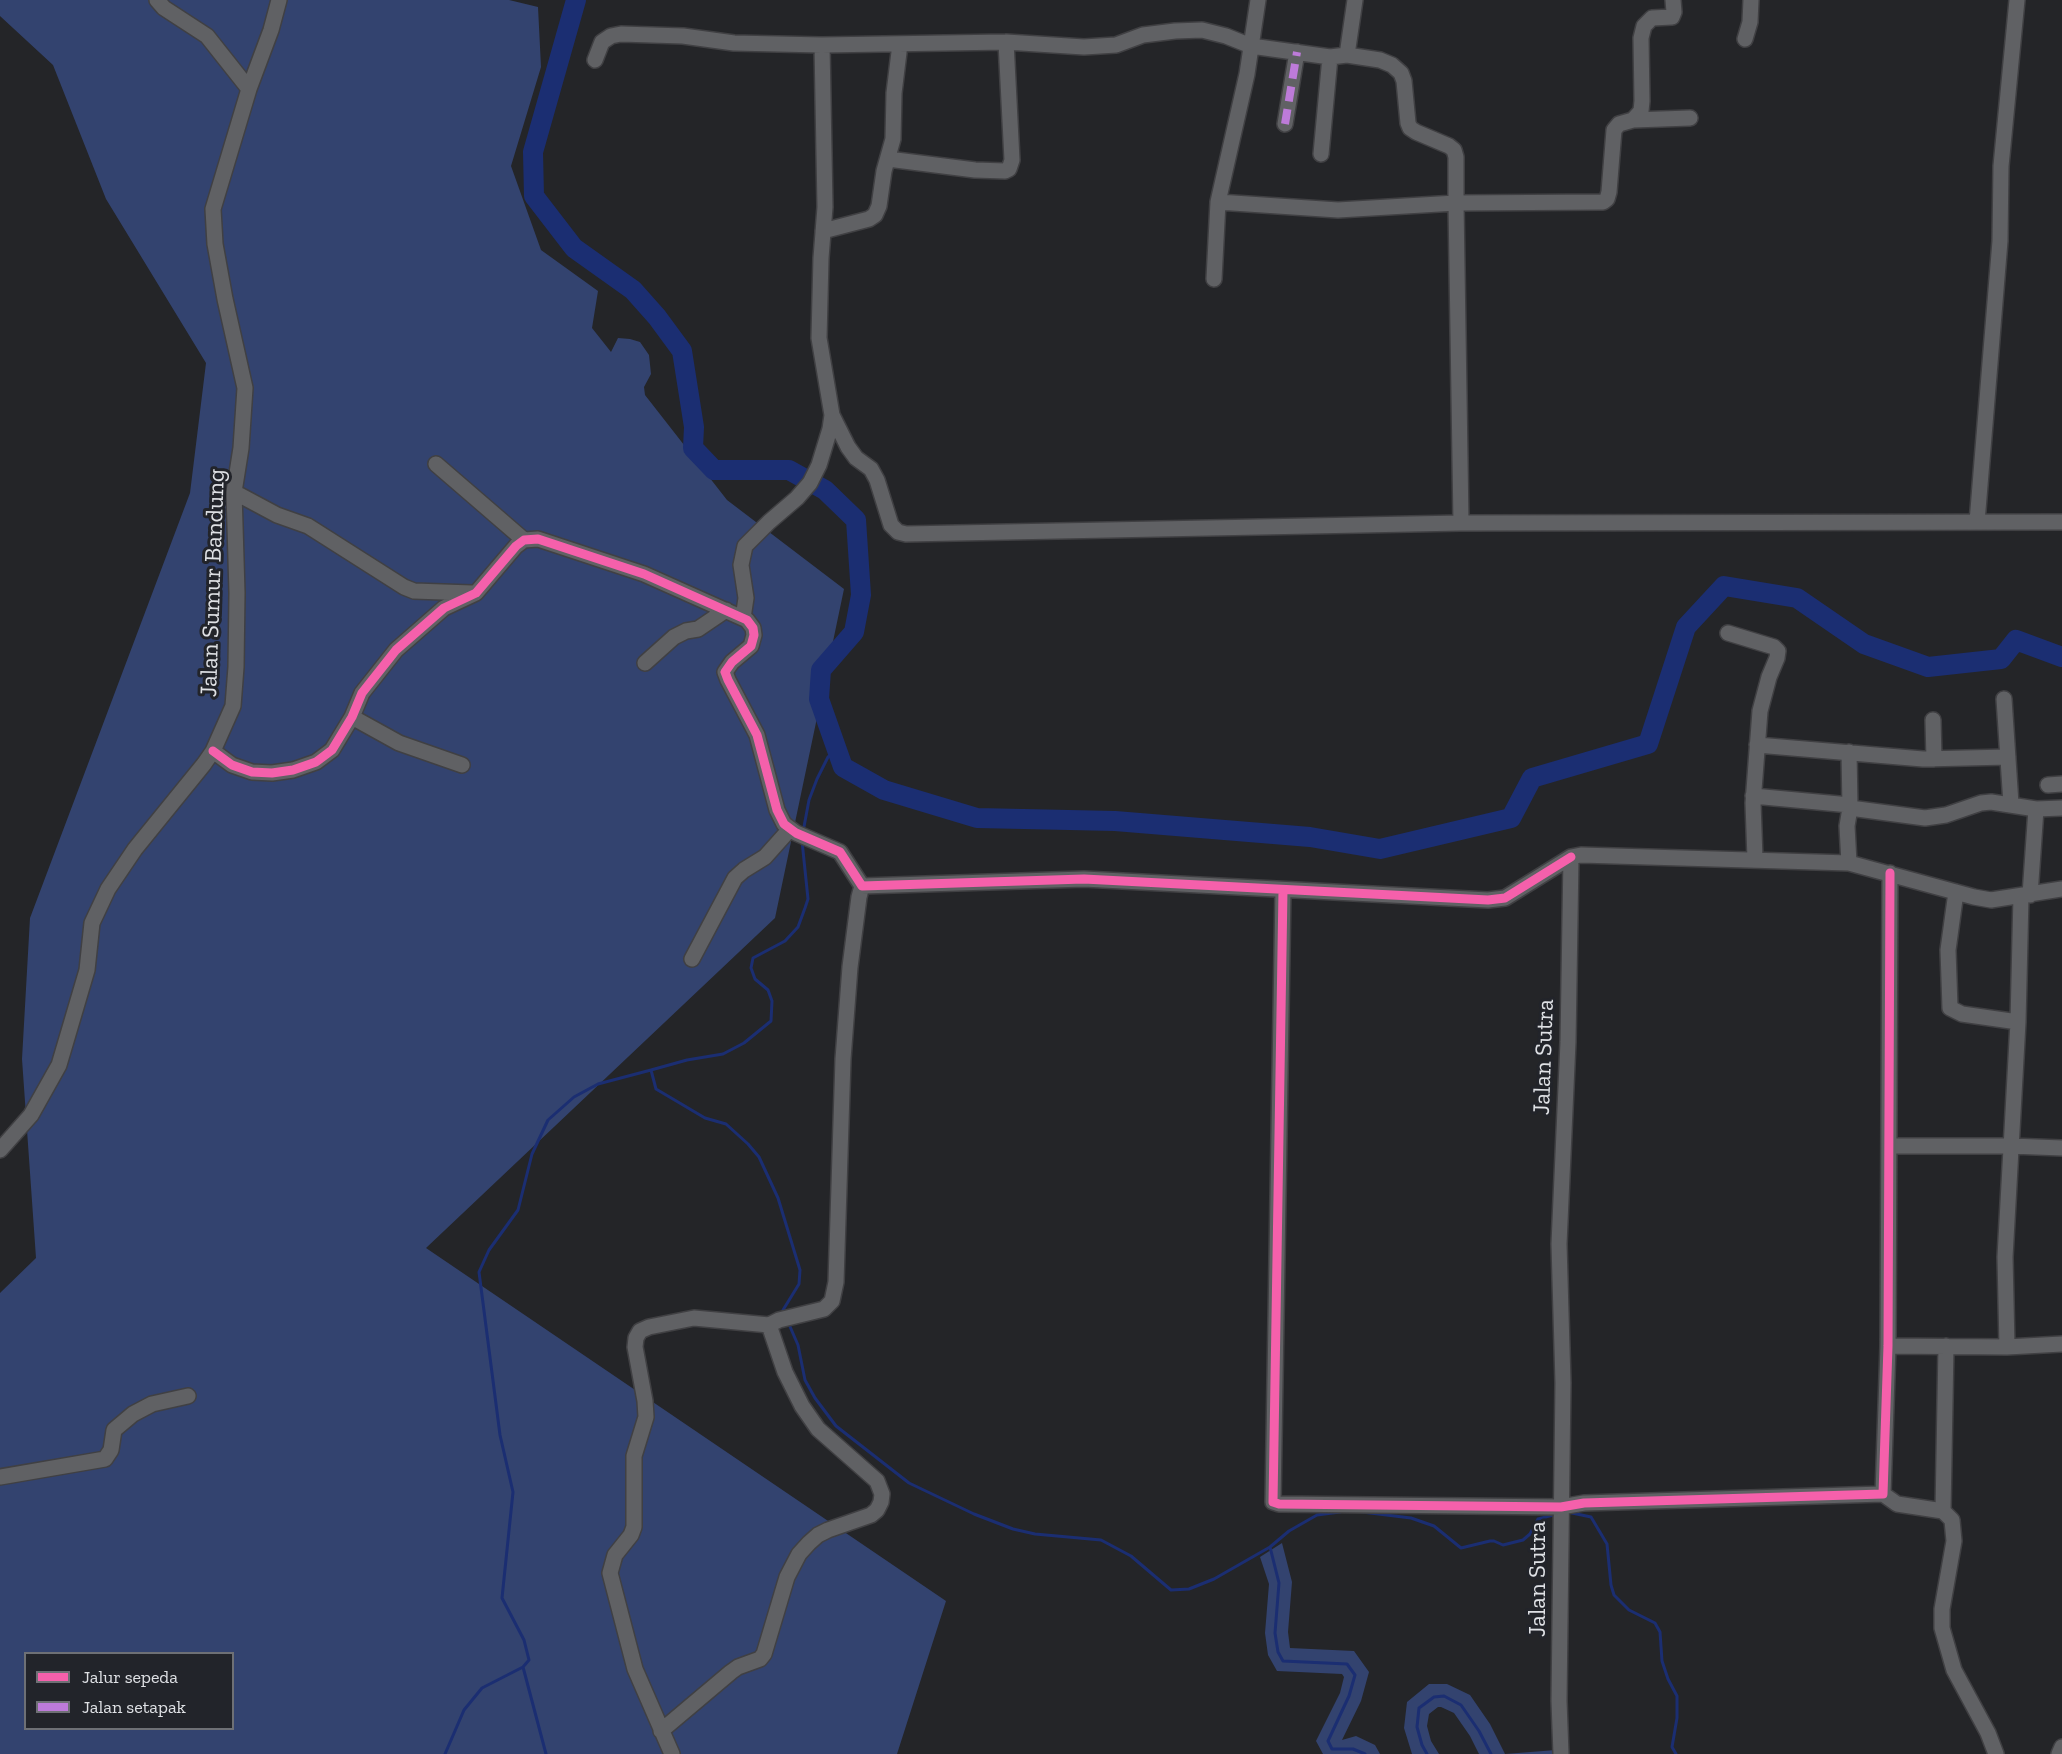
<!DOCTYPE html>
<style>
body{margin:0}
#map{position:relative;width:2062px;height:1754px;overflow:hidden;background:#242528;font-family:"Zilla Slab",serif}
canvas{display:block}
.legend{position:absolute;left:24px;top:1652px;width:210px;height:78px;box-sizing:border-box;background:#22242a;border:2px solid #6e7075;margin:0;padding:8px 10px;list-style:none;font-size:18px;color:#dfe1e5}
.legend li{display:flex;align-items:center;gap:12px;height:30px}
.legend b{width:30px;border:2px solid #6e7075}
</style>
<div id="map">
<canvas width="2062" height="1754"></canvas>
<ul class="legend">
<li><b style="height:8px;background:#f560ab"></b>Jalur sepeda</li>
<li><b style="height:8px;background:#bd7bd9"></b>Jalan setapak</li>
</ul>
</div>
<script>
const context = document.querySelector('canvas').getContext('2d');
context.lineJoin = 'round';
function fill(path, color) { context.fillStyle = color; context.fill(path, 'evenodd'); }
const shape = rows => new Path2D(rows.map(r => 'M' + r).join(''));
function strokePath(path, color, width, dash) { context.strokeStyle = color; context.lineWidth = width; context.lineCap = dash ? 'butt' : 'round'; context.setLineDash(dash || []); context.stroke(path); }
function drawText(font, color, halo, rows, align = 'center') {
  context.font = font + ' "Zilla Slab",serif'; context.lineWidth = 6; context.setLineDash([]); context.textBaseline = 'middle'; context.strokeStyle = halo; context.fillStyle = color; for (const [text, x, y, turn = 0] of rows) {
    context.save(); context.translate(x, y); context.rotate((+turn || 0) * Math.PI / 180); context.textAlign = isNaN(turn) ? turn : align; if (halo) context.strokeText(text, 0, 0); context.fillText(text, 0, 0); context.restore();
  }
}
fill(shape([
 [0,0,509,0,538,7,541,67,511,166,541,250,598,291,592,328,611,352,618,338,630,339,640,342,649,355,651,374,644,387,645,395,727,500,844,589,775,918,426,1248,946,1601,897,1754,0,1754,0,1293,36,1258,22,1059,30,918,190,493,206,363,106,199,53,65,0,16],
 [26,1654,232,1654,232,1728,26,1728],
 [1282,1543,1292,1582,1288,1632,1290,1648,1354,1651,1369,1672,1361,1701,1342,1740,1356,1736,1375,1745,1380,1754,1323,1754,1316,1741,1340,1693,1344,1677,1342,1674,1277,1671,1268,1655,1265,1633,1269,1584,1260,1557],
 [1429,1684,1447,1684,1470,1695,1490,1724,1505,1754,1556,1750,1556,1754,1479,1754,1470,1736,1454,1713,1441,1707,1438,1707,1429,1714,1427,1726,1431,1741,1439,1754,1412,1754,1404,1728,1407,1702]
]), '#33436f');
strokePath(shape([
 [803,832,809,800,817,779,828,757,836,749],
 [784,1313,783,1310,799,1284,800,1270,778,1198,759,1157,748,1144,726,1124,705,1118,656,1089,651,1070,687,1060,723,1054,744,1043,771,1021,772,1001,768,990,755,979,751,968,753,958,785,941,798,927,805,908,808,899,802,841],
 [788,1322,798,1345,805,1380,815,1398,836,1426,909,1483,974,1514,1013,1529,1035,1534,1101,1540,1131,1556,1171,1590,1189,1589,1214,1579,1270,1547,1289,1531,1317,1515,1340,1512],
 [1362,1512,1411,1518,1434,1526,1461,1548,1490,1541,1494,1541,1503,1545,1523,1540,1530,1534,1538,1519,1557,1514],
 [1572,1513,1591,1517,1607,1544,1611,1585,1614,1595,1629,1610,1655,1623,1660,1632,1662,1661,1668,1679,1677,1696,1677,1718,1672,1747,1676,1754],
 [1270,1547,1279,1583,1275,1633,1278,1652,1283,1661,1347,1664,1355,1675,1349,1696,1328,1741,1332,1749,1353,1749,1365,1754],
 [523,1667,546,1754],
 [445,1754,464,1710,482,1688,523,1667,529,1660,524,1640,502,1598,513,1492,500,1435,479,1272,489,1250,518,1210,532,1154,548,1120,574,1097,598,1084,651,1070],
 [1427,1754,1422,1745,1417,1727,1419,1708,1434,1697,1444,1696,1461,1705,1479,1731,1491,1754]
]), '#1b2e72', 3);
strokePath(shape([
 [576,0,533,152,534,196,574,248,633,290,657,317,682,351,694,427,693,448,714,470,789,470,825,490,856,520,861,595,854,632,821,670,819,699,843,767,884,790,977,818,1115,821,1310,837,1380,849,1511,818,1532,778,1648,744,1686,627,1724,586,1797,598,1864,644,1928,667,2001,659,2016,640,2062,657]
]), '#1b2e72', 20);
const minor = shape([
 [157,0,164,8,207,36,249,89],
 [1258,0,1247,74,1218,202,1338,210,1456,203,1461,523],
 [1745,39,1750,22,1751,0],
 [822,45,1006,42,1084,47,1116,45,1143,35,1175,31,1202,30,1226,36,1251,46,1330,57,1347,55,1380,60,1392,65,1401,73,1404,81,1408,123,1410,128,1416,132,1449,146,1454,150,1456,157,1456,203,1603,202,1607,199,1609,192,1614,130,1619,124,1633,120,1641,111,1642,101,1641,38,1644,26,1652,18,1672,17,1674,12,1673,0],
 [1347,55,1355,0],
 [595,60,602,42,611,36,621,34,683,36,734,43,822,45,825,207,821,258,819,338,832,415,830,429,819,465,810,483,797,498,769,522,745,546,741,565,746,598,743,618],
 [1633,120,1690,118],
 [1285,124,1297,52],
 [1321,154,1330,57],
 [888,159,975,170,1005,171,1009,169,1012,160,1006,42],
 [823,231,869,219,875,215,879,206,884,171,893,139,894,93,900,44],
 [1214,279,1218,202],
 [832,415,848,447,856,458,871,469,877,480,891,525,898,532,906,534,1461,523,2062,522],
 [436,464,524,540],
 [234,492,277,515,308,526,404,587,414,591,472,593],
 [1977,522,2000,241,2001,166,2017,0],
 [1728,633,1774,647,1778,651,1777,658,1769,677,1760,711,1753,803,1755,859],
 [645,663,674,637,686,631,698,629,726,610],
 [2004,699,2011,804],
 [352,717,399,743,462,765],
 [1933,720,1934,759],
 [1757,745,1923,759,2008,757],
 [213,751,232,765,252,772,272,773,293,770,316,762,332,750,352,717,362,693,396,650,444,608,476,593,516,546,524,540,538,539,644,574,747,620,753,628,754,635,751,646,732,662,725,672,728,680,757,735,777,810,784,824,796,833,840,852,862,886,1084,879,1488,900,1505,898,1571,857],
 [1849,752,1850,808],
 [2048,785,2062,784],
 [1753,796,1850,805],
 [1849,863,1847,826,1850,808,1925,818,1946,815,1981,803,1991,802,2036,809,2062,808],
 [1283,890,1273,1502,1279,1504,1561,1507,1584,1503,1883,1494,1888,1346,1890,873],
 [1956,892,1948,950,1950,1008,1962,1014,2018,1022],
 [2030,895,2036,809],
 [692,959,735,878,744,870,765,857,790,829],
 [1889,1146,2011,1146,2062,1148],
 [0,1150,31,1115,59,1065,87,970,92,923,108,889,135,849,204,764,213,751,233,706,236,667,237,593,234,492,241,448,245,388,225,299,215,244,213,209,249,89,271,30,279,0],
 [1888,1346,2007,1347,2062,1344],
 [2007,1347,2005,1257,2018,1022,2021,896],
 [0,1477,105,1459,111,1450,114,1430,133,1414,152,1404,188,1396],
 [1883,1494,1897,1504,1943,1511,1952,1520,1954,1541,1942,1609,1942,1628,1954,1670,1988,1733,1996,1754],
 [1943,1511,1946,1346],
 [661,1731,731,1672,738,1667,760,1659,764,1654,787,1577,799,1554,809,1543,818,1535,828,1530,871,1515,877,1510,881,1502,882,1494,877,1481,818,1429,802,1406,785,1372,769,1325],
 [672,1754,635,1669,610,1573,615,1555,631,1535,634,1527,634,1456,646,1417,645,1401,635,1347,636,1338,640,1331,649,1327,694,1318,769,1325,779,1320,824,1309,832,1301,836,1282,843,1059,850,967,859,897,862,886],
 [1561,1754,1559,1701,1563,1383,1559,1244,1568,1042,1571,857,1581,855,1849,863,1974,897,1991,900,2062,889],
 [2059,1754,2062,1747]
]);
strokePath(minor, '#404043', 18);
strokePath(minor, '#606164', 15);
strokePath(shape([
 [1285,124,1297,52]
]), '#bd7bd9', 8, [15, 8]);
strokePath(shape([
 [213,751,232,765,252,772,272,773,293,770,316,762,332,750,352,717,362,693,396,650,444,608,476,593,516,546,524,540,538,539,644,574,747,620,753,628,754,635,751,646,732,662,725,672,728,680,757,735,777,810,784,824,796,833,840,852,862,886,1084,879,1488,900,1505,898,1571,857],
 [1283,890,1273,1502,1279,1504,1561,1507,1584,1503,1883,1494,1888,1346,1890,873]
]), '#f560ab', 9);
drawText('24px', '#dfe1e5', '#22242a', [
 ["Jalan Sumur Bandung",213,583,-88],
 ["Jalan Sutra",1544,1057,-88],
 ["Jalan Sutra",1538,1579,-90]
]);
</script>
